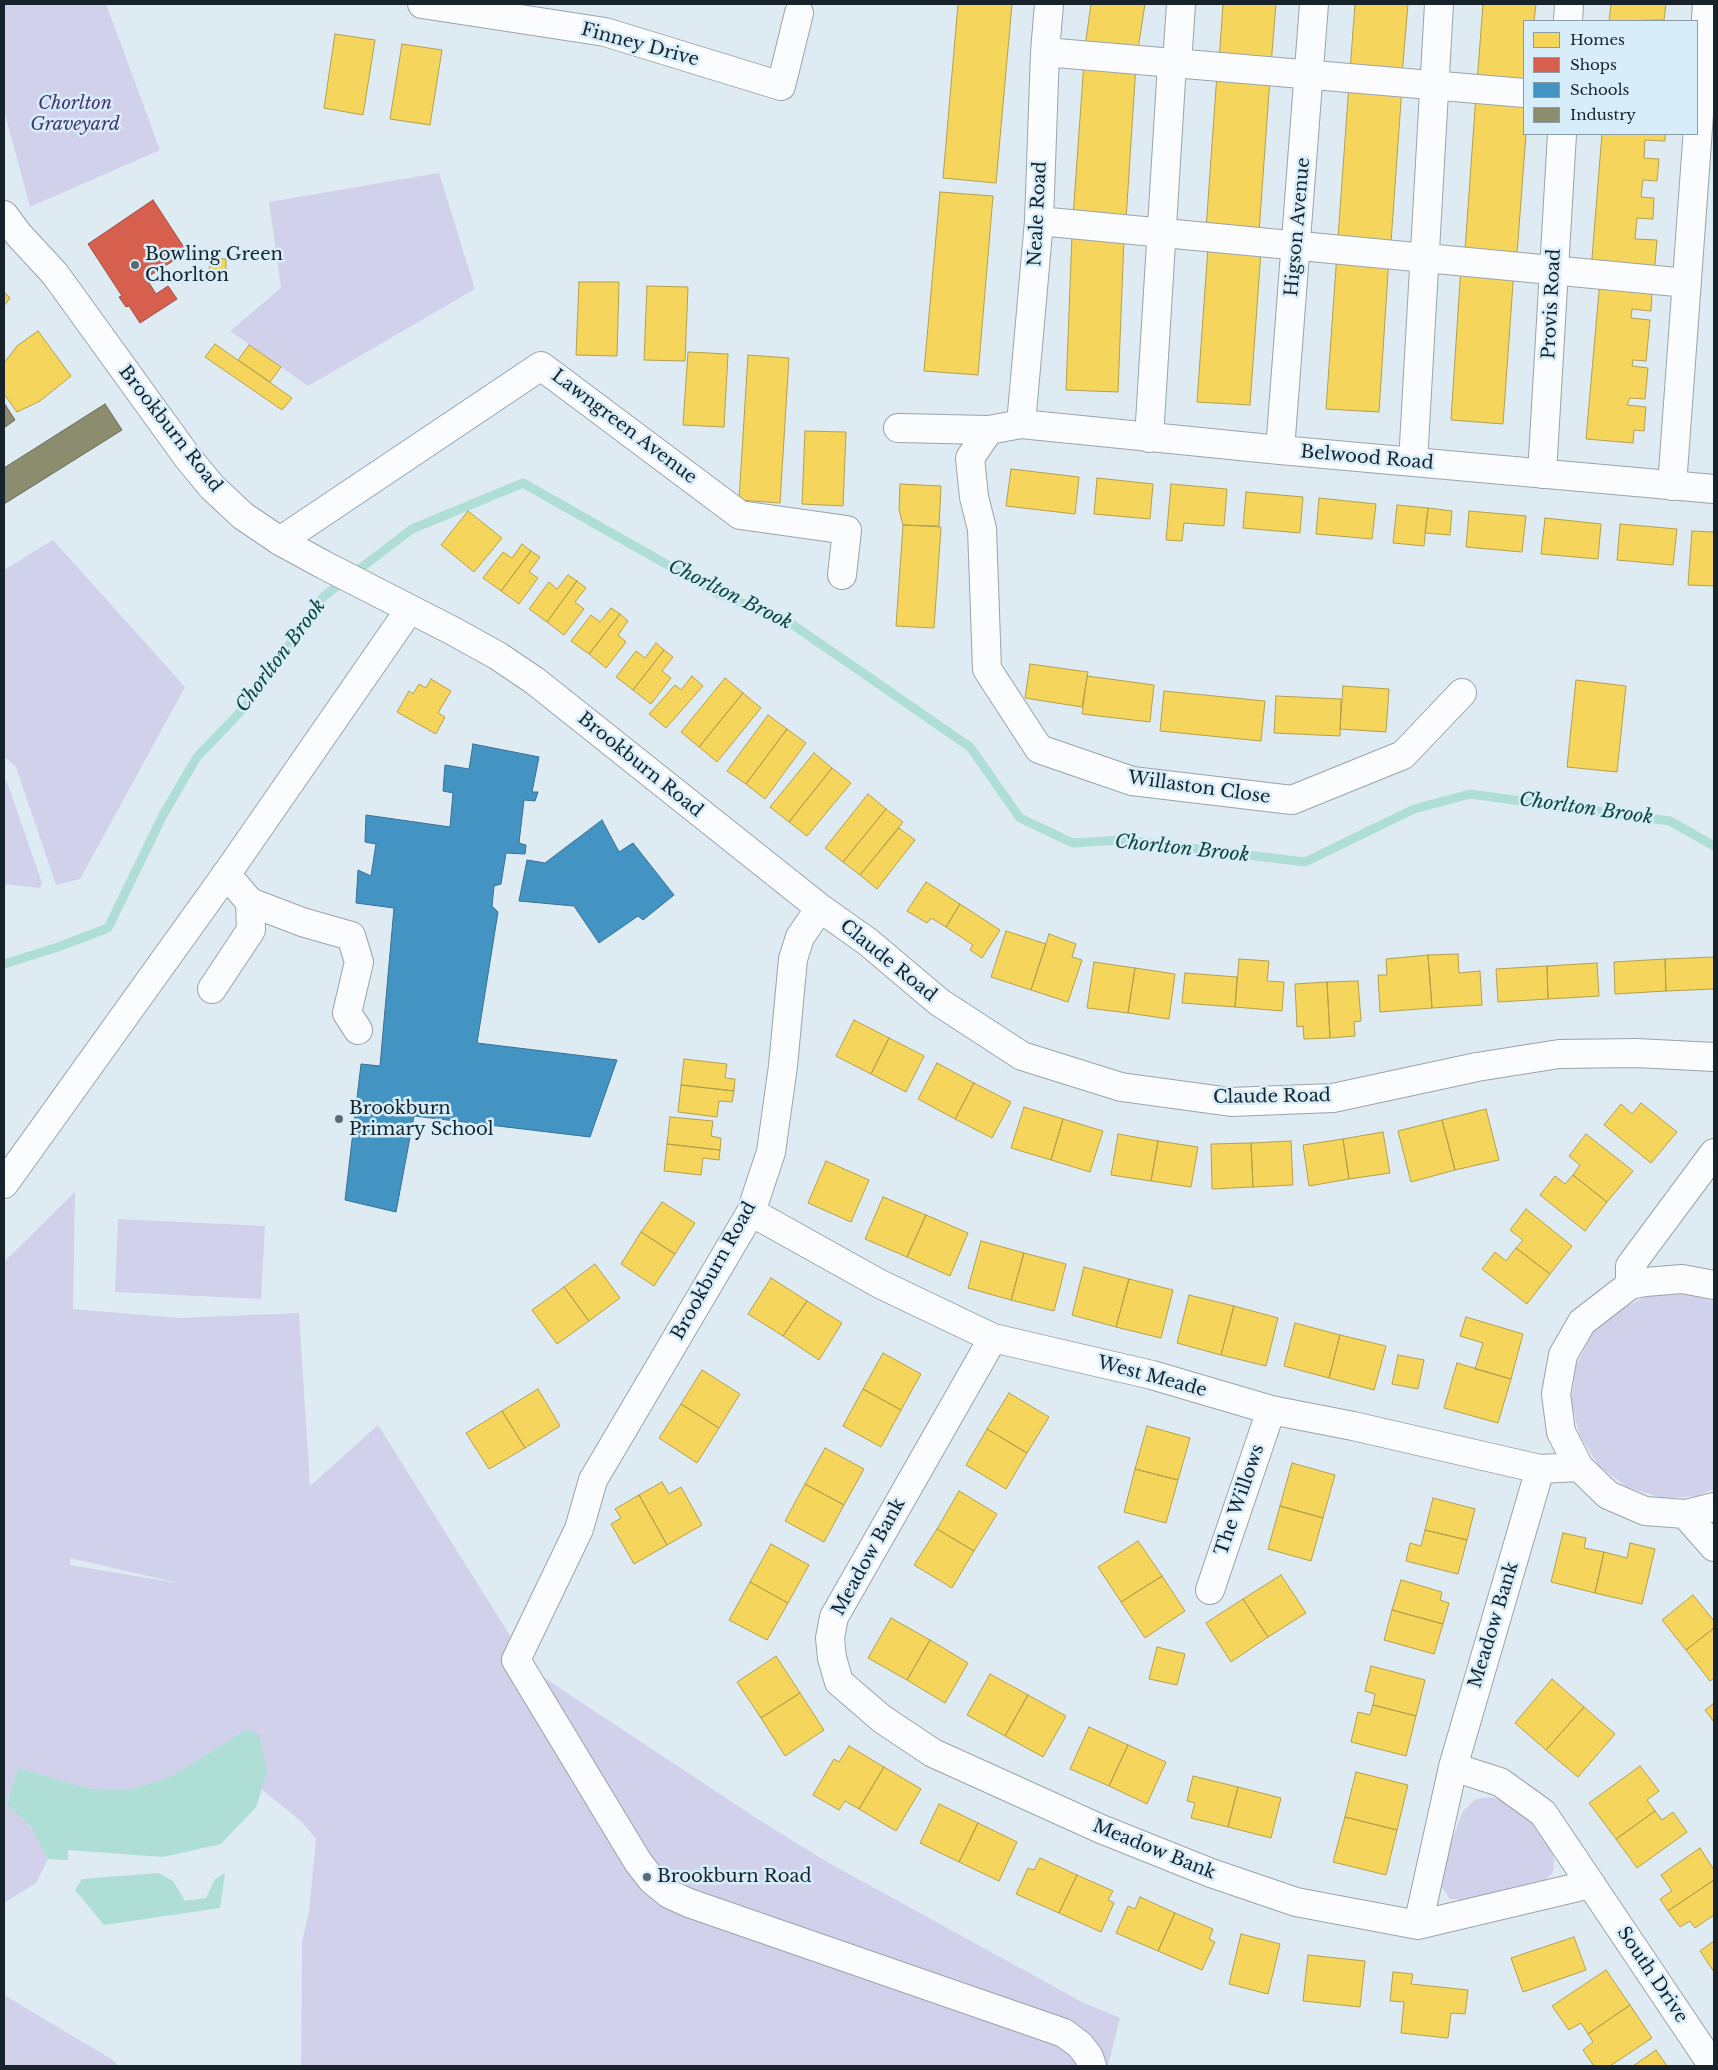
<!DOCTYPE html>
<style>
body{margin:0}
#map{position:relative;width:1718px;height:2070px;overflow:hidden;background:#dfebf2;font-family:"Libre Baskerville",serif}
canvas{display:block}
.frame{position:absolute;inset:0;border:5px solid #16232b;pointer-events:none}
.legend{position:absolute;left:1523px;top:20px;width:175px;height:115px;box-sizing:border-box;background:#d7edfa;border:1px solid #8a9ca7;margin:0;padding:6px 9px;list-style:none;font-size:15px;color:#16232b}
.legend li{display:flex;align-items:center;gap:10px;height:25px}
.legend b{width:25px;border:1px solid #8a9ca7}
</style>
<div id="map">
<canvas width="1718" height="2070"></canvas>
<div class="frame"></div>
<ul class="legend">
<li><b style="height:14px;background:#f6d55c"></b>Homes</li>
<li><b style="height:14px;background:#d6604d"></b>Shops</li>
<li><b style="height:14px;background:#4393c3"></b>Schools</li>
<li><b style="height:14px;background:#8c8c6e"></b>Industry</li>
</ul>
</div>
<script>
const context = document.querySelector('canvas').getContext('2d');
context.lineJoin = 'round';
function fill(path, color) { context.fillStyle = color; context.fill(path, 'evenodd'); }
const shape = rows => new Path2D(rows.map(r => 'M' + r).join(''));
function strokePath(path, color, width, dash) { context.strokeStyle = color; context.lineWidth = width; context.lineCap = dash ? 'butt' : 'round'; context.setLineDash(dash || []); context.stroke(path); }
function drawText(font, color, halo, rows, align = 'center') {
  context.font = font + ' "Libre Baskerville",serif'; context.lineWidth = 5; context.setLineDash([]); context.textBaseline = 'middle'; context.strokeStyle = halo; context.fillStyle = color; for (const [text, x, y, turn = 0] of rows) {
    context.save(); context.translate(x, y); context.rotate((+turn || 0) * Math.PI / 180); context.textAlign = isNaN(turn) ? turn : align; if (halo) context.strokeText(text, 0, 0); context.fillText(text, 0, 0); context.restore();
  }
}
fill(shape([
 [4,4,106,4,160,150,30,207,4,110],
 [439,173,475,289,308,386,230,331,281,288,269,202],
 [53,540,185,687,80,879,56,885,16,767,4,756,4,570],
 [4,779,7,782,42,883,40,888,4,884],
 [75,1192,73,1309,180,1318,299,1313,310,1486,378,1425,531,1669,756,1818,827,1862,1082,2002,1120,2018,1108,2066,301,2066,302,1942,309,1912,316,1839,301,1821,261,1789,266,1773,247,1729,172,1776,130,1790,91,1789,18,1768,7,1804,31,1827,48,1859,36,1883,4,1903,4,1262],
 [70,1558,183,1584,70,1565],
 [118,1219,265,1226,261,1299,115,1292],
 [1680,1293,1714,1301,1714,1489,1697,1496,1662,1498,1627,1487,1599,1466,1580,1436,1571,1401,1576,1366,1592,1334,1618,1310,1648,1296],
 [1489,1797,1508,1801,1533,1822,1550,1843,1554,1859,1553,1873,1540,1884,1465,1900,1450,1899,1440,1884,1442,1866,1463,1811,1476,1799],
 [4,1995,113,2060,119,2066,4,2066]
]), '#d1d1eb');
fill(shape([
 [247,1729,259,1735,267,1773,256,1807,221,1844,163,1857,68,1850,68,1860,48,1859,31,1827,7,1804,18,1768,91,1789,130,1790,172,1776],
 [158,1873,173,1881,185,1901,206,1898,215,1879,225,1873,220,1908,104,1925,75,1890,82,1879]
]), '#aeded5');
const homes = shape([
 [958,4,1012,4,996,183,943,178,958,4],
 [1091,4,1145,4,1137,55,1085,47,1091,4],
 [1223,4,1276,4,1271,65,1219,61,1223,4],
 [1355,4,1408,4,1402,75,1350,71,1355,4],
 [1483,4,1536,4,1534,21,1524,21,1524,87,1477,83,1483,4],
 [1611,4,1666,4,1664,20,1609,21,1611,4],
 [335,34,375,40,363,115,324,108,335,34],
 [402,44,442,50,430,125,390,119,402,44],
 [1084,62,1136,65,1126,220,1073,217,1084,62],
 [1217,74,1270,78,1259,232,1206,229,1217,74],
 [1349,84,1402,87,1391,242,1338,238,1349,84],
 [1476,95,1524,99,1524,134,1526,134,1517,254,1465,250,1476,95],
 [1602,134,1665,134,1665,141,1645,140,1644,158,1659,159,1657,181,1643,180,1641,197,1654,198,1653,219,1637,218,1635,239,1657,240,1654,275,1591,270,1602,134],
 [940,192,993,196,978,375,924,371,940,192],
 [1072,235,1124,238,1118,392,1066,390,1072,235],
 [1208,247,1261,251,1250,405,1197,402,1208,247],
 [1337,254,1389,257,1379,412,1326,409,1337,254],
 [210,258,226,259,226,276,209,275,210,258],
 [1461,266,1514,269,1503,424,1451,420,1461,266],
 [1600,280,1631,283,1630,292,1652,293,1651,311,1632,309,1631,318,1650,320,1646,361,1633,360,1632,366,1648,368,1645,399,1630,398,1627,405,1646,407,1644,431,1634,430,1633,443,1586,439,1600,280],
 [579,282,619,282,617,356,576,355,579,282],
 [647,286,688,287,685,361,644,360,647,286],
 [4,292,10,298,4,306,4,292],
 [38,331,71,376,40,401,17,412,4,394,4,363,17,346,38,331],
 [215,344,292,398,282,410,205,357,215,344],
 [249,345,281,367,270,382,238,360,249,345],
 [688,352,728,354,724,427,683,425,688,352],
 [748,355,789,358,780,503,739,500,748,355],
 [805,431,846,432,843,506,802,504,805,431],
 [1011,469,1079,477,1075,514,1006,506,1011,469],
 [1097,478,1153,484,1150,519,1094,514,1097,478],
 [900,484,941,486,939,526,903,525,899,510,900,484],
 [1171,484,1227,489,1224,526,1184,523,1182,541,1166,540,1171,484],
 [1246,492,1303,497,1300,533,1243,528,1246,492],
 [1319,498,1376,504,1372,539,1316,534,1319,498],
 [1397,505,1428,508,1424,546,1393,543,1397,505],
 [1428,508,1452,511,1450,535,1425,533,1428,508],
 [468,511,502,538,474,572,441,545,468,511],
 [1469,511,1526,516,1522,552,1466,547,1469,511],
 [1545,518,1601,524,1598,559,1541,554,1545,518],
 [1620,524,1677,529,1673,565,1617,560,1620,524],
 [903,525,941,527,934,628,896,626,903,525],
 [1692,531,1714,532,1714,586,1688,585,1692,531],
 [522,544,531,551,501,591,483,578,503,552,512,558,522,544],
 [531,551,540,557,529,572,538,578,519,604,501,591,531,551],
 [568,575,577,581,547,622,529,609,549,582,557,589,568,575],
 [577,581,586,588,575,602,584,609,564,635,547,622,577,581],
 [611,608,620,614,589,654,571,641,591,615,600,622,611,608],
 [620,614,628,621,618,635,626,642,606,668,589,654,620,614],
 [656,643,664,650,633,690,616,677,636,651,645,658,656,643],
 [664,650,673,657,662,671,671,678,651,704,633,690,664,650],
 [1030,664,1088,672,1082,707,1025,698,1030,664],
 [692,676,703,686,666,728,649,714,675,685,681,690,692,676],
 [1087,676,1154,685,1150,722,1082,714,1087,676],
 [725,678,743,693,699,747,681,732,725,678],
 [431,679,451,691,438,713,445,717,436,734,397,712,409,691,413,694,419,684,426,688,431,679],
 [1576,680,1626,686,1617,772,1567,767,1576,680],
 [1343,686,1389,689,1386,732,1340,729,1343,686],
 [1164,691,1265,701,1261,741,1160,731,1164,691],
 [743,693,761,708,717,762,699,747,743,693],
 [1276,696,1341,699,1340,736,1274,733,1276,696],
 [768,715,787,729,746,784,727,771,768,715],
 [787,729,806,743,765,799,746,784,787,729],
 [814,753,832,768,789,822,770,807,814,753],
 [832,768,851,783,807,836,789,822,832,768],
 [868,794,886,809,843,862,825,848,868,794],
 [886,809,903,822,860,875,843,862,886,809],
 [899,828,915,840,877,889,860,875,899,828],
 [926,882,960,904,946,927,931,918,927,923,907,911,926,882],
 [960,904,1000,930,982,958,970,950,973,945,946,927,960,904],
 [1006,931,1046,944,1031,990,991,977,1006,931],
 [1049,934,1076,944,1072,957,1082,960,1068,1002,1031,990,1049,934],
 [1458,954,1459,973,1480,971,1482,1005,1432,1008,1428,955,1458,954],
 [1428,955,1432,1008,1380,1012,1378,975,1387,975,1386,959,1428,955],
 [1714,957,1714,989,1666,991,1665,959,1714,957],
 [1239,959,1269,961,1267,981,1284,982,1282,1011,1235,1007,1239,959],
 [1665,959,1666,991,1615,994,1614,962,1665,959],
 [1094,962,1135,968,1128,1013,1087,1008,1094,962],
 [1597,963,1599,996,1548,999,1547,966,1597,963],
 [1547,966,1548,999,1498,1002,1496,969,1547,966],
 [1135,968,1175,974,1169,1019,1128,1013,1135,968],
 [1185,973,1237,977,1235,1007,1182,1003,1185,973],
 [1358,981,1361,1021,1354,1022,1355,1036,1330,1038,1327,982,1358,981],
 [1327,982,1330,1038,1304,1039,1303,1026,1297,1027,1295,984,1327,982],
 [854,1020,889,1038,871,1074,836,1056,854,1020],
 [889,1038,924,1056,906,1092,871,1074,889,1038],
 [684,1059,727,1064,725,1078,735,1079,734,1091,681,1085,684,1059],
 [937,1063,974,1083,955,1119,918,1099,937,1063],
 [974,1083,1011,1102,992,1138,955,1119,974,1083],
 [681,1085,734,1091,732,1102,719,1101,717,1117,678,1112,681,1085],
 [1641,1103,1677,1132,1651,1163,1604,1125,1621,1104,1632,1114,1641,1103],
 [1024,1107,1063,1119,1051,1160,1011,1148,1024,1107],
 [1486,1109,1499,1160,1455,1170,1442,1120,1486,1109],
 [670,1117,713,1121,711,1136,721,1138,720,1150,667,1144,670,1117],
 [1063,1119,1103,1131,1090,1172,1051,1160,1063,1119],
 [1442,1120,1455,1170,1411,1182,1398,1131,1442,1120],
 [1383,1132,1390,1173,1349,1179,1343,1139,1383,1132],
 [1118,1134,1158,1141,1151,1181,1111,1175,1118,1134],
 [1586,1134,1633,1171,1607,1202,1573,1175,1580,1165,1569,1156,1586,1134],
 [1343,1139,1349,1179,1309,1186,1303,1145,1343,1139],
 [1158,1141,1198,1147,1191,1187,1151,1181,1158,1141],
 [1291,1141,1293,1185,1253,1187,1251,1143,1291,1141],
 [1251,1143,1253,1187,1212,1189,1211,1144,1251,1143],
 [667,1144,720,1150,719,1160,703,1158,701,1175,664,1171,667,1144],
 [826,1161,869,1180,851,1222,808,1203,826,1161],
 [1573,1175,1607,1202,1585,1231,1540,1195,1555,1176,1565,1184,1573,1175],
 [883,1197,926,1215,907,1257,865,1239,883,1197],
 [662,1202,695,1223,675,1254,641,1232,662,1202],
 [1526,1209,1572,1246,1550,1274,1516,1248,1523,1240,1510,1230,1526,1209],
 [926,1215,968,1233,950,1276,907,1257,926,1215],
 [641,1232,675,1254,654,1286,621,1264,641,1232],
 [981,1241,1024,1253,1011,1300,968,1288,981,1241],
 [1516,1248,1550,1274,1527,1304,1482,1269,1495,1252,1506,1261,1516,1248],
 [1024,1253,1066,1264,1054,1311,1011,1300,1024,1253],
 [595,1264,620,1298,589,1321,564,1287,595,1264],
 [1084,1267,1129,1279,1116,1327,1072,1315,1084,1267],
 [771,1278,807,1301,783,1336,748,1314,771,1278],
 [1129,1279,1173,1290,1161,1338,1116,1327,1129,1279],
 [564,1287,589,1321,557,1344,532,1310,564,1287],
 [1189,1295,1234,1306,1221,1355,1177,1343,1189,1295],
 [807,1301,842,1323,819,1360,783,1336,807,1301],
 [1234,1306,1278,1318,1266,1366,1221,1355,1234,1306],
 [1466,1317,1523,1334,1511,1379,1475,1369,1483,1343,1460,1336,1466,1317],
 [1295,1323,1340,1335,1329,1378,1284,1366,1295,1323],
 [1340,1335,1386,1346,1374,1390,1329,1378,1340,1335],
 [883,1353,921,1374,901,1410,863,1389,883,1353],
 [1398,1355,1424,1360,1418,1389,1392,1384,1398,1355],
 [1457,1363,1511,1379,1498,1423,1444,1408,1457,1363],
 [702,1370,740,1394,719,1428,681,1404,702,1370],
 [538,1389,560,1426,525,1448,502,1411,538,1389],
 [863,1389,901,1410,881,1447,843,1426,863,1389],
 [1009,1393,1049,1417,1027,1453,987,1429,1009,1393],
 [681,1404,719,1428,697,1463,659,1438,681,1404],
 [502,1411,525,1448,489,1469,466,1433,502,1411],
 [1147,1426,1190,1438,1178,1480,1135,1469,1147,1426],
 [987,1429,1027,1453,1006,1489,966,1465,987,1429],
 [825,1448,864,1469,844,1505,805,1484,825,1448],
 [1292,1463,1335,1475,1323,1518,1280,1506,1292,1463],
 [1135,1469,1178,1480,1166,1523,1124,1512,1135,1469],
 [662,1482,669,1494,681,1487,702,1525,667,1545,639,1495,662,1482],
 [805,1484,844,1505,824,1542,785,1521,805,1484],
 [959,1491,997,1514,974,1551,937,1529,959,1491],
 [639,1495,667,1545,634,1564,611,1524,621,1518,615,1509,639,1495],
 [1433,1498,1475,1509,1467,1540,1425,1530,1433,1498],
 [1280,1506,1323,1518,1311,1561,1268,1549,1280,1506],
 [937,1529,974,1551,952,1588,914,1565,937,1529],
 [1425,1530,1467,1540,1458,1574,1406,1561,1410,1543,1421,1546,1425,1530],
 [1563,1533,1586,1538,1584,1548,1604,1552,1595,1593,1551,1582,1563,1533],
 [1138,1541,1162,1576,1121,1602,1098,1567,1138,1541],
 [1630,1543,1655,1549,1642,1604,1595,1593,1604,1552,1627,1558,1630,1543],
 [771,1544,809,1565,788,1603,750,1582,771,1544],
 [1281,1575,1306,1613,1268,1637,1243,1599,1281,1575],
 [1162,1576,1185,1611,1145,1638,1121,1602,1162,1576],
 [1401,1580,1442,1592,1440,1600,1449,1603,1443,1624,1392,1610,1401,1580],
 [750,1582,788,1603,767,1640,729,1620,750,1582],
 [1693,1595,1714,1621,1714,1628,1686,1650,1662,1620,1693,1595],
 [1243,1599,1268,1637,1231,1662,1206,1623,1243,1599],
 [1392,1610,1443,1624,1434,1654,1384,1640,1392,1610],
 [891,1618,930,1640,907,1680,868,1658,891,1618],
 [1714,1628,1714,1678,1710,1681,1686,1650,1714,1628],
 [930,1640,968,1663,945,1703,907,1680,930,1640],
 [1157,1647,1185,1654,1177,1685,1149,1679,1157,1647],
 [776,1656,800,1693,761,1718,737,1682,776,1656],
 [1371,1666,1425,1680,1416,1716,1373,1705,1375,1694,1365,1691,1371,1666],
 [990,1674,1028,1695,1005,1736,967,1715,990,1674],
 [1552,1679,1584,1707,1546,1750,1515,1723,1552,1679],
 [800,1693,824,1730,785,1756,761,1718,800,1693],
 [1028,1695,1066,1716,1043,1757,1005,1736,1028,1695],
 [1714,1703,1714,1722,1705,1710,1714,1703],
 [1373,1705,1416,1716,1406,1756,1351,1742,1358,1712,1370,1715,1373,1705],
 [1584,1707,1615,1734,1578,1777,1546,1750,1584,1707],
 [1089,1727,1128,1745,1109,1786,1070,1769,1089,1727],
 [1128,1745,1166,1762,1147,1804,1109,1786,1128,1745],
 [849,1746,884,1767,859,1809,845,1801,839,1810,813,1795,834,1759,839,1762,849,1746],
 [1640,1766,1659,1791,1647,1800,1655,1811,1616,1839,1589,1803,1640,1766],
 [884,1767,921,1789,896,1831,859,1809,884,1767],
 [1356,1772,1408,1785,1397,1830,1345,1817,1356,1772],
 [1193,1776,1238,1787,1228,1827,1191,1818,1195,1803,1187,1801,1193,1776],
 [1238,1787,1281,1798,1271,1838,1228,1827,1238,1787],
 [939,1804,978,1823,959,1862,920,1843,939,1804],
 [1655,1811,1662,1820,1673,1812,1687,1832,1637,1868,1616,1839,1655,1811],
 [1345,1817,1397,1830,1386,1875,1333,1862,1345,1817],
 [978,1823,1017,1842,999,1881,959,1862,978,1823],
 [1700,1848,1714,1870,1714,1880,1668,1911,1660,1899,1672,1891,1661,1875,1700,1848],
 [1040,1858,1077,1875,1059,1913,1016,1894,1028,1868,1034,1870,1040,1858],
 [1077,1875,1113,1891,1108,1900,1114,1903,1101,1932,1059,1913,1077,1875],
 [1714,1880,1714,1915,1695,1928,1690,1921,1680,1927,1668,1911,1714,1880],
 [1140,1897,1175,1913,1158,1951,1116,1933,1128,1906,1135,1909,1140,1897],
 [1175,1913,1213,1929,1209,1939,1215,1942,1202,1970,1158,1951,1175,1913],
 [1241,1934,1280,1944,1268,1994,1229,1984,1241,1934],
 [1574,1937,1586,1970,1523,1992,1511,1958,1574,1937],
 [1714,1941,1714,1972,1700,1951,1714,1941],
 [1308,1955,1365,1961,1360,2007,1303,2001,1308,1955],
 [1606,1970,1630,2005,1588,2034,1581,2023,1569,2030,1552,2006,1606,1970],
 [1393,1972,1413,1974,1411,1984,1468,1990,1465,2014,1451,2013,1448,2038,1401,2033,1404,2002,1390,2001,1393,1972],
 [1630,2005,1652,2038,1610,2066,1594,2066,1583,2050,1593,2042,1588,2034,1630,2005],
 [1656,2050,1667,2066,1633,2066,1656,2050]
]);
fill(homes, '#f6d55c');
strokePath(homes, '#b3a04d', 1);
const shops = shape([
 [153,200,187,252,146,278,156,294,168,286,177,299,140,323,129,306,126,307,119,297,122,296,88,244,153,200]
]);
fill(shops, '#d6604d');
strokePath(shops, '#9c4e43', 1);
const schools = shape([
 [473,744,539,757,532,792,538,792,535,801,524,800,519,843,526,845,525,854,506,853,501,884,494,886,492,906,498,912,477,1043,617,1060,590,1137,414,1116,396,1212,345,1200,361,1064,380,1066,394,908,356,903,358,870,371,876,376,844,365,842,366,815,450,827,453,793,443,791,445,765,469,769,473,744],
 [602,820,619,852,633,843,674,895,643,920,638,916,599,943,574,906,519,901,527,860,545,863,602,820]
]);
fill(schools, '#4393c3');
strokePath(schools, '#367195', 1);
const industry = shape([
 [4,403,15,420,4,428,4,403],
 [105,404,122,430,4,504,4,468,105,404]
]);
fill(industry, '#8c8c6e');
strokePath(industry, '#696c5a', 1);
strokePath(shape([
 [4,964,58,947,108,928,163,815,197,757,244,708,324,596,412,529,523,483,719,594,786,620,970,747,1020,818,1073,843,1124,840,1305,862,1414,809,1470,794,1670,821,1714,846]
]), '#aeded5', 9);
const minor = shape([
 [422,4,605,32,781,86,799,13],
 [1568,21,1569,4],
 [1045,52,1524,93],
 [1177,64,1181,4],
 [4,215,18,234,55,274,188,458,212,487,243,516,280,541,324,565,453,631,498,656,535,681,820,908,800,937,793,959,783,1066,771,1152,751,1212,593,1480,579,1529,516,1660,638,1862,652,1880,669,1894,689,1903,1064,2033,1080,2045,1089,2057,1092,2066],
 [1039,221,1687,283],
 [1021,424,1039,221,1045,52,1049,4],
 [898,428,989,430],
 [1149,438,1172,64],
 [1280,450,1314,4],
 [1413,462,1439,4],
 [1542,474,1562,134],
 [1672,486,1707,4],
 [280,541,541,366,740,515,847,530,842,575],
 [1462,693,1403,755,1292,800,1132,781,1039,749,987,669,982,529,974,497,970,458,989,430,1021,424,1280,450,1714,489],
 [226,874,250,902,302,922,351,936,359,962,347,1013,358,1030],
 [820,908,868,942,939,1002,1022,1056,1121,1087,1231,1102,1333,1098,1477,1067,1559,1054,1636,1053,1714,1057],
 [212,989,251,930,250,902],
 [4,1184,230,869,410,609],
 [751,1212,880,1284,993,1338,1152,1375,1271,1410,1353,1426,1540,1469,1579,1467],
 [1630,1285,1630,1266,1714,1153],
 [1714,1285,1682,1279,1645,1282,1630,1285,1582,1322,1563,1355,1556,1394,1561,1432,1579,1467,1608,1495,1645,1511,1685,1514,1714,1507],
 [993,1338,834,1617,830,1638,832,1658,839,1682,882,1719,933,1753,1101,1829,1211,1873,1296,1902,1418,1925,1453,1767,1540,1469],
 [1685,1514,1714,1547],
 [1210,1590,1271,1410],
 [1453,1767,1500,1782,1543,1813,1713,2066],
 [1418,1925,1591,1884]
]);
strokePath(minor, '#99a4ab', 30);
strokePath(minor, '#fafcfd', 28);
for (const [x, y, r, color] of [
 [135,265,5,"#5c6971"],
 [339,1119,5,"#5c6971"],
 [647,1877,5,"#5c6971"]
]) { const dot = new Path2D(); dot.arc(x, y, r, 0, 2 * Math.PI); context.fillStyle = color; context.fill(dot); strokePath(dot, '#d7edfa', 2); }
drawText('18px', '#16232b', '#d7edfa', [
 ["Finney Drive",640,45,15],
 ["Neale Road",1038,214,-87],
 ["Higson Avenue",1298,227,-85],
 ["Provis Road",1552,304,-87],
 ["Lawngreen Avenue",624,427,37],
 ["Brookburn Road",170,429,52],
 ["Belwood Road",1367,458,5],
 ["Brookburn Road",640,765,39],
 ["Willaston Close",1199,788,8],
 ["Claude Road",888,961,39],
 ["Claude Road",1272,1097,-1],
 ["Brookburn Road",714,1271,-61],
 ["West Meade",1152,1377,15],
 ["The Willows",1240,1500,-71],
 ["Meadow Bank",869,1557,-61],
 ["Meadow Bank",1494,1625,-73],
 ["Meadow Bank",1154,1850,22],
 ["South Drive",1652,1975,56]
]);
drawText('italic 18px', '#45346f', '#d7edfa', [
 ["Chorlton",75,104],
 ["Graveyard",75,125]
]);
drawText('18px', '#16232b', '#d7edfa', [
 ["Bowling Green",145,255],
 ["Chorlton",145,276],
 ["Brookburn",349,1109],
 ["Primary School",349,1130],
 ["Brookburn Road",657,1877]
], 'left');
drawText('italic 19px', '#0f473c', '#d7edfa', [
 ["Chorlton Brook",730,595,26],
 ["Chorlton Brook",281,656,-53],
 ["Chorlton Brook",1586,809,8],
 ["Chorlton Brook",1182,849,6]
]);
</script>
